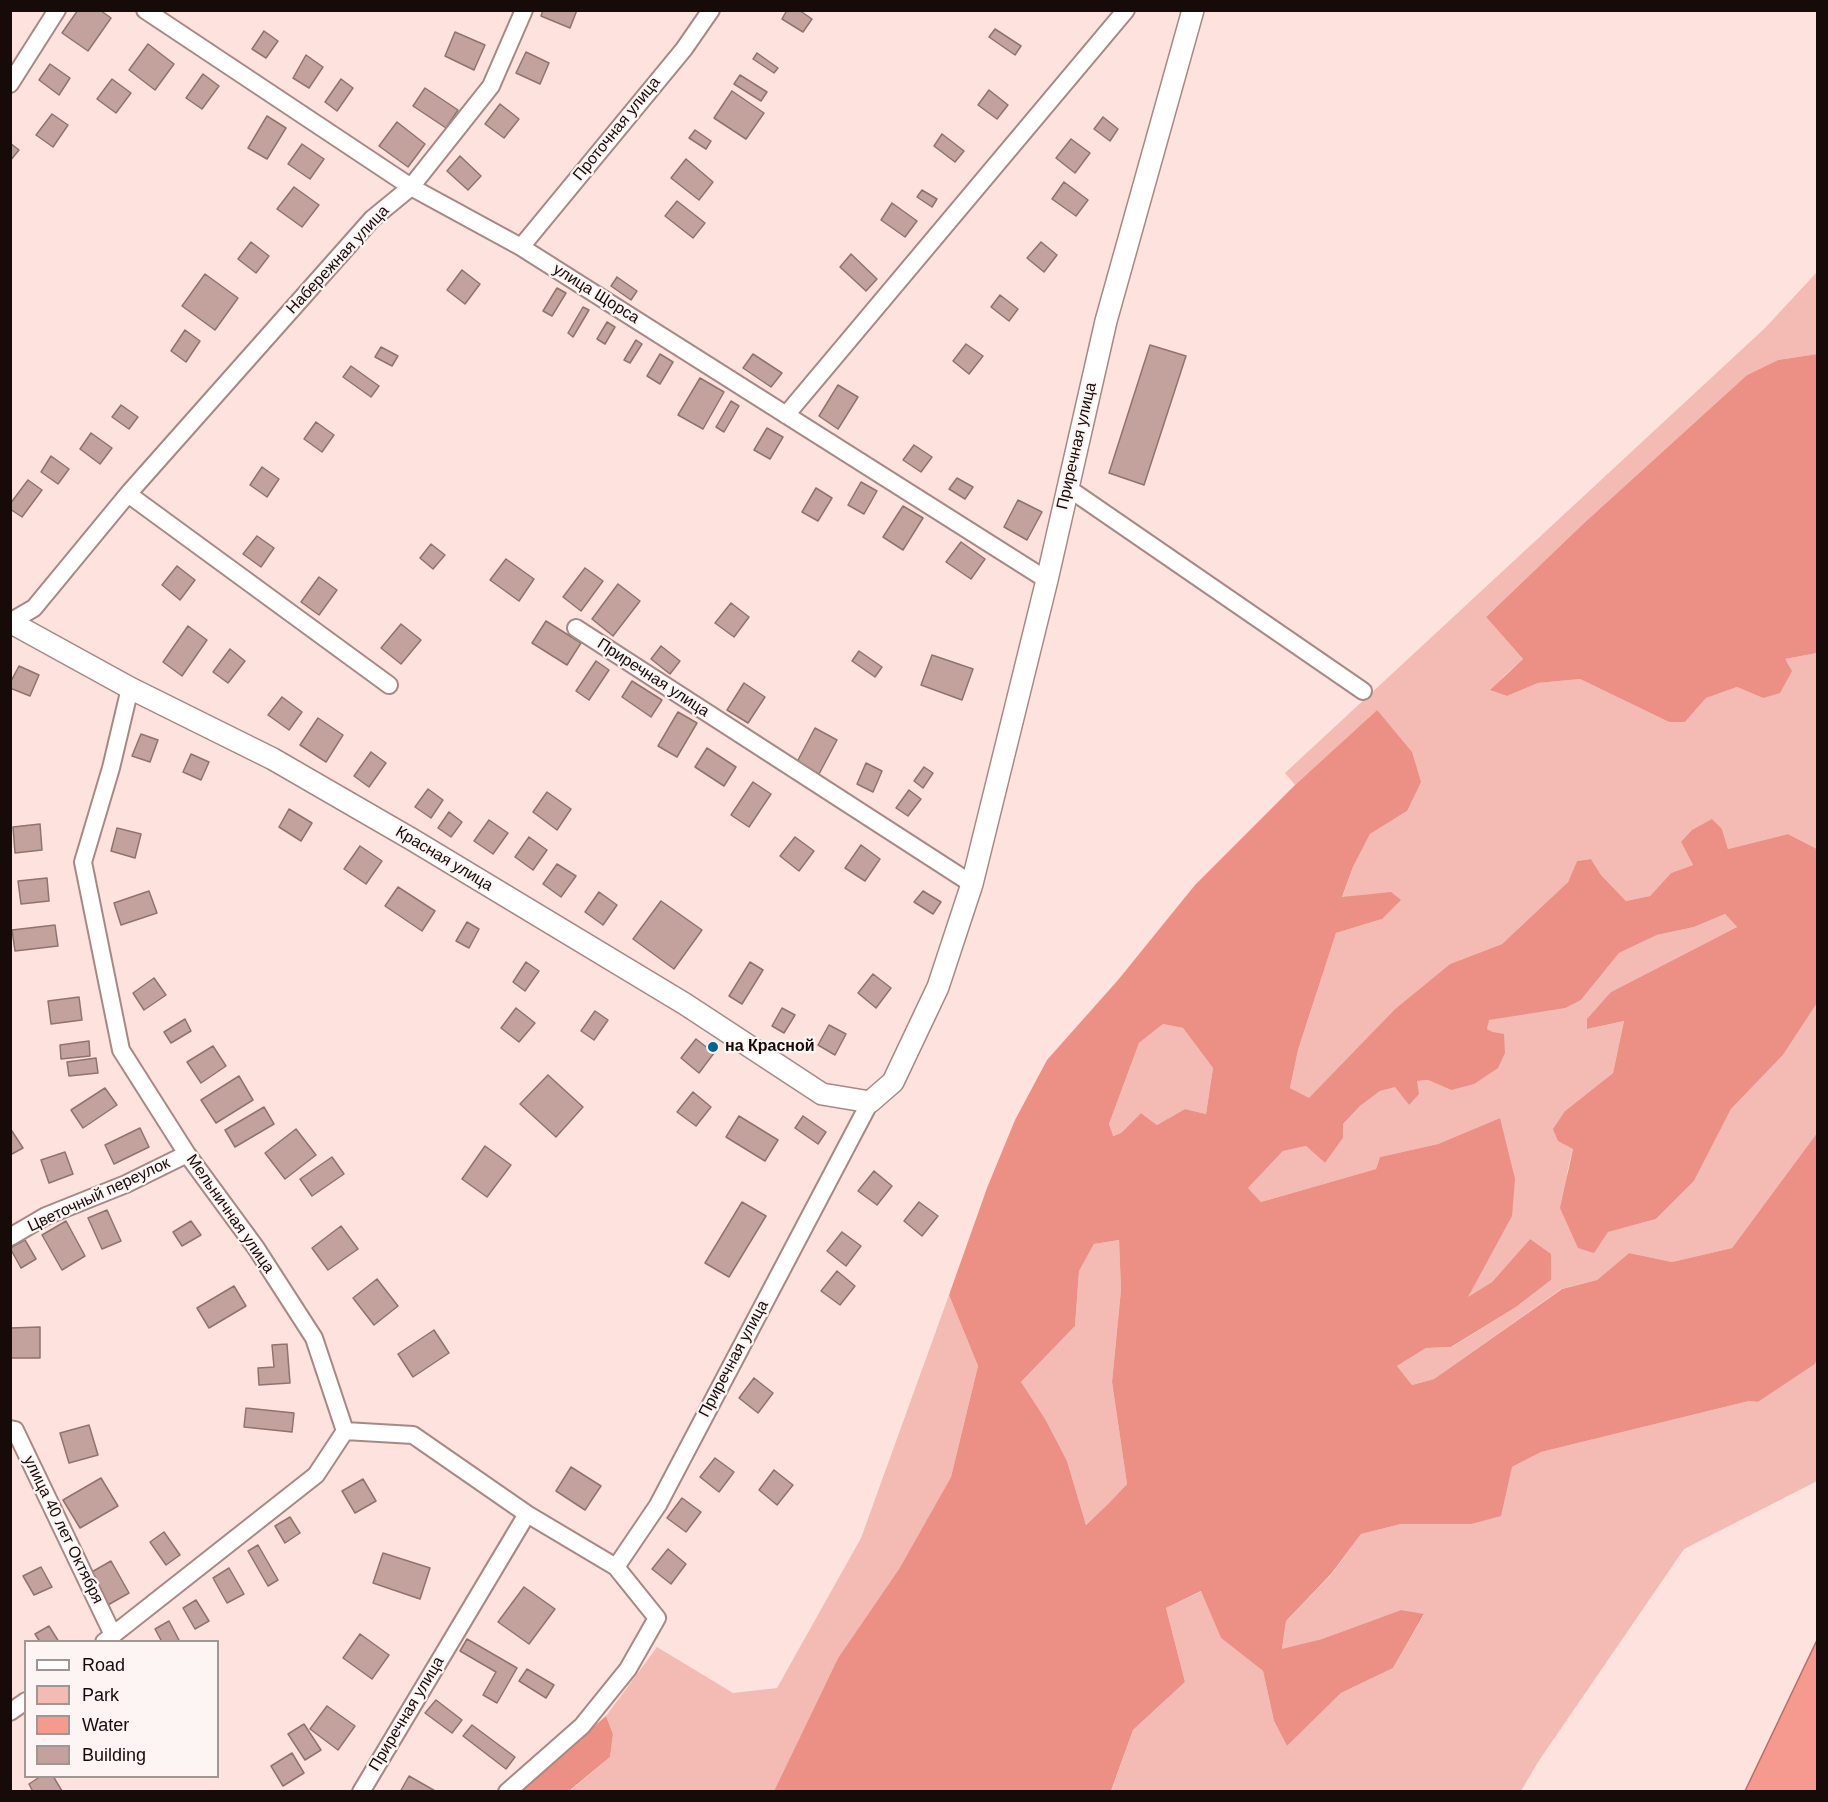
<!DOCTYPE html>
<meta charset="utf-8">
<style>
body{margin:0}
#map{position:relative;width:1828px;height:1802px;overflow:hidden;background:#fee2de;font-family:Helvetica,sans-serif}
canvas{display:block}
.frame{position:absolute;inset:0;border:12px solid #160b09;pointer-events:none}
.legend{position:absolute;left:24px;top:1640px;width:195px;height:138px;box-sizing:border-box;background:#fcf5f3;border:2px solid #a09795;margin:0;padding:8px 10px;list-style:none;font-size:18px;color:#160b09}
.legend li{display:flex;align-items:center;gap:12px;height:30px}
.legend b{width:30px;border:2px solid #a09795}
</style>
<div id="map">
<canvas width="1828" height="1802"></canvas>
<div class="frame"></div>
<ul class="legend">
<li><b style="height:8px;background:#fff"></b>Road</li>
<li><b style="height:16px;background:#f3bbb3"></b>Park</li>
<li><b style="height:16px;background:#f6998e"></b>Water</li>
<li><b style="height:16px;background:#c3a29d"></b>Building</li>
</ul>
</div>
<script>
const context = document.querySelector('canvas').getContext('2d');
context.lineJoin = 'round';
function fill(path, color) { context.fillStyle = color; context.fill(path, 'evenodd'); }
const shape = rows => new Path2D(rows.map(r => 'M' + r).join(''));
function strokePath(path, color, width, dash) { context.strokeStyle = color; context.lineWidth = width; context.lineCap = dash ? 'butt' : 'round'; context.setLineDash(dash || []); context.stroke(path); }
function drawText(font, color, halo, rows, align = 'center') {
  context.font = font + ' Helvetica,sans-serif'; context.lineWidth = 4.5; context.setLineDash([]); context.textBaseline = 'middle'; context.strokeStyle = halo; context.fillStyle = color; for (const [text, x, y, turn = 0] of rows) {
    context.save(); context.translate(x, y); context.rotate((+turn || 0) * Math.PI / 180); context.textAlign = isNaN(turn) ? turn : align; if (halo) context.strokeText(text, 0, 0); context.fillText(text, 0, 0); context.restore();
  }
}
fill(shape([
 [1817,272,1817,354,1778,360,1747,375,1583,524,1486,617,1523,659,1505,675,1491,690,1507,696,1538,683,1580,679,1669,722,1685,722,1706,698,1737,687,1763,698,1785,659,1817,653,1817,849,1788,834,1728,849,1722,829,1681,842,1693,865,1671,873,1650,896,1626,901,1601,875,1591,859,1577,861,1568,882,1502,944,1450,964,1395,1009,1309,1099,1290,1088,1298,1050,1336,933,1382,919,1371,894,1342,898,1353,867,1370,834,1407,811,1377,710,1295,785,1285,773,1765,328],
 [1725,914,1737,927,1611,992,1587,1029,1624,1021,1613,1073,1565,1111,1573,1148,1567,1173,1607,1232,1656,1219,1694,1181,1731,1109,1783,1055,1817,1003,1817,1133,1732,1248,1672,1262,1629,1253,1597,1280,1561,1289,1434,1379,1412,1385,1397,1366,1426,1348,1452,1347,1516,1307,1551,1280,1530,1239,1492,1282,1467,1298,1484,1265,1500,1118,1438,1144,1380,1157,1376,1169,1261,1202,1248,1188,1283,1151,1306,1146,1325,1163,1343,1138,1343,1124,1360,1106,1380,1091,1395,1086,1409,1105,1417,1081,1428,1080,1451,1090,1493,1032,1487,1029,1488,1020,1581,1000,1619,953,1657,935,1694,927],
 [1163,1024,1183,1028,1213,1068,1206,1114,1185,1109,1157,1125,1141,1113,1121,1133,1112,1136,1109,1124,1139,1043],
 [1119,1240,1121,1290,1112,1382,1127,1484,1109,1503,1086,1525,1067,1461,1021,1382,1075,1326,1079,1271,1094,1244],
 [949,1295,978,1366,951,1477,899,1569,838,1658,774,1791,569,1792,610,1757,613,1734,606,1716,657,1647,733,1693,777,1688,861,1538],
 [1817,1359,1817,1481,1684,1549,1538,1762,1521,1791,1111,1792,1133,1730,1185,1682,1166,1608,1202,1591,1221,1638,1263,1671,1274,1721,1287,1746,1341,1693,1393,1668,1424,1615,1401,1610,1322,1639,1282,1650,1286,1621,1331,1575,1361,1534,1401,1524,1471,1524,1512,1467,1541,1452,1749,1401,1758,1402,1815,1364]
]), '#f3bbb3');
fill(shape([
 [1817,354,1817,653,1785,659,1792,671,1780,693,1763,698,1737,687,1706,698,1685,722,1669,722,1580,679,1538,683,1507,696,1490,690,1523,659,1486,617,1583,524,1747,375,1778,360],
 [1377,710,1412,752,1421,782,1407,811,1370,834,1353,867,1342,897,1391,892,1401,900,1382,919,1336,933,1298,1050,1290,1088,1309,1098,1395,1009,1450,964,1502,944,1568,882,1577,861,1591,859,1601,875,1626,901,1650,896,1671,873,1693,865,1681,842,1692,830,1712,819,1722,829,1728,849,1788,834,1817,849,1817,1003,1783,1055,1731,1109,1694,1181,1656,1219,1608,1232,1594,1253,1578,1248,1560,1208,1573,1149,1558,1141,1553,1129,1565,1111,1613,1073,1624,1021,1587,1029,1587,1019,1611,992,1737,927,1725,914,1694,927,1657,935,1619,953,1581,1000,1565,1008,1489,1020,1487,1029,1493,1032,1504,1034,1505,1053,1498,1068,1474,1084,1451,1090,1428,1080,1417,1081,1419,1094,1409,1105,1395,1087,1380,1091,1360,1106,1343,1124,1343,1138,1325,1163,1306,1146,1283,1151,1248,1188,1261,1202,1376,1169,1380,1157,1438,1144,1500,1118,1515,1179,1512,1216,1468,1297,1492,1282,1530,1239,1551,1254,1551,1280,1516,1307,1451,1347,1426,1348,1397,1366,1412,1385,1434,1379,1562,1289,1597,1280,1629,1253,1672,1262,1732,1248,1817,1133,1817,1359,1815,1364,1758,1402,1749,1401,1541,1452,1512,1467,1501,1516,1471,1524,1401,1524,1361,1534,1331,1574,1286,1621,1282,1649,1322,1639,1401,1610,1424,1614,1393,1668,1341,1693,1287,1746,1274,1721,1263,1671,1221,1638,1201,1591,1166,1608,1185,1682,1133,1730,1111,1791,774,1791,838,1658,899,1569,951,1477,978,1366,949,1295,987,1188,1015,1120,1047,1060,1118,980,1195,885,1295,785],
 [1163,1024,1183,1028,1213,1068,1206,1114,1185,1109,1157,1125,1141,1113,1121,1133,1113,1136,1109,1124,1139,1043],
 [1119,1240,1121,1290,1112,1382,1127,1484,1109,1503,1086,1525,1067,1461,1045,1419,1021,1382,1075,1326,1079,1271,1094,1244],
 [606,1716,613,1734,610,1757,569,1791,518,1792]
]), '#ec9085');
const water = shape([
 [1817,1640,1817,1791,1745,1791,1817,1640]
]);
fill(water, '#f6998e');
strokePath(water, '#b36e66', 1.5);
const building = shape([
 [78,10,100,10,111,18,88,51,62,33,78,10],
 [543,10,577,10,570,28,541,16,543,10],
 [787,10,799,10,812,19,803,32,782,19,787,10],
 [995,29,1021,46,1015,55,989,37,995,29],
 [264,31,278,41,266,58,252,49,264,31],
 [455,32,485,45,474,70,445,56,455,32],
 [148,44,174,64,155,90,129,70,148,44],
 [526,52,549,63,540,84,516,73,526,52],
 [757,53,778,68,774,73,753,59,757,53],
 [306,55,323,67,309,88,293,78,306,55],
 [50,64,70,78,59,95,39,80,50,64],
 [203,74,219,86,202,109,186,98,203,74],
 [740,75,767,92,761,101,734,84,740,75],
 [112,79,131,93,116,113,97,99,112,79],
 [341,79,353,88,337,111,325,102,341,79],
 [425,88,458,110,446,128,413,106,425,88],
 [989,90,1008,105,997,119,978,105,989,90],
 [732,91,764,113,746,139,714,118,732,91],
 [500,104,519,119,504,138,485,124,500,104],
 [52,114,68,125,53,147,36,135,52,114],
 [267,116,286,128,267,159,248,148,267,116],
 [1103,117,1118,129,1110,141,1094,129,1103,117],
 [397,122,425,144,408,167,379,146,397,122],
 [695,130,711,141,706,149,689,138,695,130],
 [942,134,964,151,955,162,934,146,942,134],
 [1071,139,1090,153,1075,173,1056,158,1071,139],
 [10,143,19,150,10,161,10,143],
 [302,144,324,159,310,179,288,164,302,144],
 [460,156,481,176,468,190,447,171,460,156],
 [686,159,713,182,699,200,671,178,686,159],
 [1064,182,1088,200,1076,216,1052,199,1064,182],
 [294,187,319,205,302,227,277,209,294,187],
 [922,190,937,199,932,207,917,197,922,190],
 [677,201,705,223,693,238,665,216,677,201],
 [892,203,917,221,905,237,881,220,892,203],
 [251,242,269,256,256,273,238,259,251,242],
 [1041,242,1057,255,1044,272,1027,258,1041,242],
 [851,254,877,279,866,291,840,267,851,254],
 [462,270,480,284,465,304,447,290,462,270],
 [205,274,238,298,215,330,182,306,205,274],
 [617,277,637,291,631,300,611,286,617,277],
 [557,288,566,293,552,316,543,311,557,288],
 [1000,295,1018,309,1009,321,991,307,1000,295],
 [583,307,589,310,573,337,568,333,583,307],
 [607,322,615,327,605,344,597,339,607,322],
 [185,330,200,341,186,362,171,351,185,330],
 [636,340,642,344,630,363,624,360,636,340],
 [966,344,983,356,969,374,953,361,966,344],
 [1150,345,1186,356,1144,485,1109,473,1150,345],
 [381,347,398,356,392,366,375,357,381,347],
 [660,354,673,362,660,384,647,376,660,354],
 [753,354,782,373,771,387,743,368,753,354],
 [351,366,379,386,371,397,343,377,351,366],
 [700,378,724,392,703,429,678,415,700,378],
 [838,385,858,397,838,429,819,416,838,385],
 [731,401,739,406,724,432,716,427,731,401],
 [121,405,138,417,129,429,112,417,121,405],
 [316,422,334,435,322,452,304,439,316,422],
 [767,428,783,437,770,459,754,450,767,428],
 [91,433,112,448,100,464,80,449,91,433],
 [914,445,932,457,921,472,903,460,914,445],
 [51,456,69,469,58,484,41,472,51,456],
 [262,467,279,479,267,497,250,485,262,467],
 [957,478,973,487,965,499,949,489,957,478],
 [28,480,42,490,22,517,10,509,10,504,28,480],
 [861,482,877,491,864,514,848,505,861,482],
 [816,488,832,498,818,521,802,512,816,488],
 [1018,500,1042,512,1027,540,1004,527,1018,500],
 [903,506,923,518,903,550,883,537,903,506],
 [257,536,274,548,261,567,243,554,257,536],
 [961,542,985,559,971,579,946,562,961,542],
 [431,544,445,555,433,569,420,558,431,544],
 [506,559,534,579,519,601,490,580,506,559],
 [177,566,195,580,180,600,162,585,177,566],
 [585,568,603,581,581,611,563,597,585,568],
 [319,577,337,590,319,615,301,602,319,577],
 [618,584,640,601,613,636,592,619,618,584],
 [731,603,749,617,734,637,715,623,731,603],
 [546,621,581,643,567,665,532,643,546,621],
 [401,624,421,640,401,664,381,648,401,624],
 [188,626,207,640,182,676,163,662,188,626],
 [661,646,680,661,670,674,651,659,661,646],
 [230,649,245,661,228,683,213,672,230,649],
 [859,651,882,667,875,677,852,661,859,651],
 [932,655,973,669,962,700,921,685,932,655],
 [596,661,609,670,589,700,576,691,596,661],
 [19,666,39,675,30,696,10,688,10,683,19,666],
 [632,681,662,700,651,717,622,697,632,681],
 [744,683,765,697,748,723,727,710,744,683],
 [282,697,302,712,289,730,268,715,282,697],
 [678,712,697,723,677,757,658,746,678,712],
 [318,718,343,735,326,762,300,745,318,718],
 [815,728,837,740,819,774,797,762,815,728],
 [141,734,158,740,150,762,132,756,141,734],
 [707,748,736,767,724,786,695,767,707,748],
 [371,752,386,763,369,787,354,776,371,752],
 [191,754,209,762,201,780,183,772,191,754],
 [866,763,882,771,873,792,857,784,866,763],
 [924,767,933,773,923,788,914,781,924,767],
 [753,782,771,794,749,827,731,815,753,782],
 [428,789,443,800,431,818,415,807,428,789],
 [909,790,921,799,908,816,896,808,909,790],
 [547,792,571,809,557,830,533,812,547,792],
 [289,809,312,823,301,841,279,827,289,809],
 [449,812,462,822,451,837,438,828,449,812],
 [489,820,508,833,493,854,474,841,489,820],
 [40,824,42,850,15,853,13,827,40,824],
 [117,828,141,834,135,858,111,851,117,828],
 [529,837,547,850,533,870,515,857,529,837],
 [795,837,814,851,799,871,780,856,795,837],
 [861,845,880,859,865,881,845,868,861,845],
 [360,846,382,861,366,884,344,869,360,846],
 [557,864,576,876,561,897,543,884,557,864],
 [47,878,49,901,21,904,18,881,47,878],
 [398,887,435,911,422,931,385,906,398,887],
 [149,891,157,913,121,925,114,903,149,891],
 [923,891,941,902,933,914,914,902,923,891],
 [599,892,617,905,603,925,585,912,599,892],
 [661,901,702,930,674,969,633,939,661,901],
 [467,922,479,929,469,948,456,941,467,922],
 [55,925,58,946,15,951,12,930,55,925],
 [526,962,539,971,525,991,513,982,526,962],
 [750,962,763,970,742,1004,729,996,750,962],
 [873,974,891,988,876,1008,858,993,873,974],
 [154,978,166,995,144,1010,133,993,154,978],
 [79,997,82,1020,51,1024,48,1001,79,997],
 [516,1008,535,1023,519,1042,501,1028,516,1008],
 [782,1008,795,1015,784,1033,772,1026,782,1008],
 [595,1011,608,1020,594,1040,581,1031,595,1011],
 [185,1019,191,1031,171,1043,164,1032,185,1019],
 [829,1025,846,1034,835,1055,818,1045,829,1025],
 [696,1039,714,1053,699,1073,681,1058,696,1039],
 [89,1041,90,1056,61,1059,60,1045,89,1041],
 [213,1046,226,1066,201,1083,187,1062,213,1046],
 [96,1058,98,1073,69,1076,67,1062,96,1058],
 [548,1075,583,1107,556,1137,520,1104,548,1075],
 [239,1076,253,1100,216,1123,201,1100,239,1076],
 [105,1088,117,1105,83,1128,71,1110,105,1088],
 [693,1092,711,1107,696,1126,677,1112,693,1092],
 [264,1107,274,1124,235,1147,225,1130,264,1107],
 [739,1116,778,1140,765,1161,726,1137,739,1116],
 [803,1116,826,1132,818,1144,795,1128,803,1116],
 [10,1128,23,1148,10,1155,10,1128],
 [140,1128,149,1147,114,1164,105,1145,140,1128],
 [296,1129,316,1155,285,1179,265,1153,296,1129],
 [485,1146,511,1165,487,1197,462,1179,485,1146],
 [65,1152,73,1174,49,1183,41,1160,65,1152],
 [332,1157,344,1174,312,1196,300,1179,332,1157],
 [874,1171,892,1186,877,1205,858,1191,874,1171],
 [742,1202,766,1216,729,1277,705,1263,742,1202],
 [919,1202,938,1216,922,1236,904,1221,919,1202],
 [107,1210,121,1241,102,1249,88,1218,107,1210],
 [66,1221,85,1256,62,1270,42,1235,66,1221],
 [191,1221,201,1235,182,1246,173,1232,191,1221],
 [341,1226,358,1249,328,1270,312,1248,341,1226],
 [842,1232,861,1246,846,1266,827,1251,842,1232],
 [25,1240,36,1259,21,1268,10,1248,25,1240],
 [837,1271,855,1286,840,1305,821,1291,837,1271],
 [377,1279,398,1306,374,1325,353,1298,377,1279],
 [234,1286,246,1306,209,1328,197,1308,234,1286],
 [40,1327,40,1358,11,1358,10,1328,40,1327],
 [434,1330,449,1353,413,1377,398,1354,434,1330],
 [287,1344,290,1383,259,1385,258,1368,274,1367,272,1345,287,1344],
 [754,1378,773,1393,758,1413,739,1398,754,1378],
 [246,1408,294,1413,292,1432,244,1427,246,1408],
 [89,1425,98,1455,69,1463,60,1433,89,1425],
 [715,1458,734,1472,719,1492,700,1477,715,1458],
 [571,1467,601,1486,585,1510,556,1491,571,1467],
 [774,1470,793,1485,777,1505,759,1490,774,1470],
 [101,1478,118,1506,80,1528,63,1500,101,1478],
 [363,1479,376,1501,355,1513,342,1491,363,1479],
 [682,1498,701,1512,686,1532,667,1518,682,1498],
 [290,1517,300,1533,285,1543,275,1526,290,1517],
 [164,1532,180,1555,166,1565,150,1542,164,1532],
 [258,1545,278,1580,268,1586,248,1551,258,1545],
 [668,1549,686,1564,671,1584,652,1569,668,1549],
 [383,1553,430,1568,420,1599,373,1583,383,1553],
 [111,1561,129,1593,108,1605,90,1573,111,1561],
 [41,1567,52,1587,34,1595,23,1576,41,1567],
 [229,1568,244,1594,227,1603,213,1578,229,1568],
 [524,1587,555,1609,529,1644,498,1622,524,1587],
 [196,1600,209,1621,195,1629,183,1608,196,1600],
 [169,1621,180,1642,162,1642,155,1629,169,1621],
 [49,1626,59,1642,40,1642,35,1634,49,1626],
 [360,1634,389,1655,372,1679,343,1658,360,1634],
 [467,1639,517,1668,497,1703,483,1695,496,1672,460,1651,467,1639],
 [527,1669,554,1685,546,1698,519,1681,527,1669],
 [436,1700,462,1720,452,1733,425,1713,436,1700],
 [327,1706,355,1726,338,1750,310,1729,327,1706],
 [304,1724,321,1750,305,1760,288,1734,304,1724],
 [472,1725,515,1757,506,1769,463,1736,472,1725],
 [292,1753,304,1773,283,1786,271,1766,292,1753],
 [41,1776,53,1776,62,1791,33,1792,29,1784,41,1776],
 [409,1776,437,1792,400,1792,409,1776]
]);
fill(building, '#c3a29d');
strokePath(building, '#91726d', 1.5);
const minor = shape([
 [145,10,411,187,521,247,1047,580],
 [10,84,57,10],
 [521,247,684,49,711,10],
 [786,415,1126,10],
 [1068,488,1363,691],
 [128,494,389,685],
 [10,622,34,608,128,494,372,219,411,187,491,86,524,10],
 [576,628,972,884],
 [10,1237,46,1216,126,1184,187,1154],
 [10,1429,15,1430,113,1635],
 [345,1431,413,1435,527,1514,616,1567,657,1618,628,1669,582,1726,507,1792],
 [616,1567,658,1505,870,1102],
 [104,1642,316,1475,345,1431,314,1338,256,1248,187,1154,121,1050,83,862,111,768,130,688],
 [10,1712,26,1701],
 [361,1792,527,1514]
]);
const tertiary = shape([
 [10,622,130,688,273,759,413,840,685,1004,822,1094,870,1102,893,1082,938,987,972,884,1047,580,1106,321,1193,10]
]);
strokePath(minor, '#a98884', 20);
strokePath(tertiary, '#a98884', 24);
strokePath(minor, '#fff', 16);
strokePath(tertiary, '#fff', 21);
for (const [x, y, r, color] of [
 [713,1047,6,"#006795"]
]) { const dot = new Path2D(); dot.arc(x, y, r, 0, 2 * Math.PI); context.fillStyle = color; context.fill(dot); strokePath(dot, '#fcf5f3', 2); }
drawText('16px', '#160b09', '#fcf5f3', [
 ["Проточная улица",617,129,-51],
 ["Набережная улица",338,260,-47],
 ["улица Щорса",596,294,32],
 ["Приречная улица",1077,446,-77],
 ["Приречная улица",653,678,33],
 ["Красная улица",444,859,31],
 ["Цветочный переулок",99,1195,-25],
 ["Мельничная улица",230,1214,55],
 ["Приречная улица",734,1359,-62],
 ["улица 40 лет Октября",63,1530,64],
 ["Приречная улица",407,1714,-59]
]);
drawText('bold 16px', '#160b09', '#fcf5f3', [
 ["на Красной",725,1047]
], 'left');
</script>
